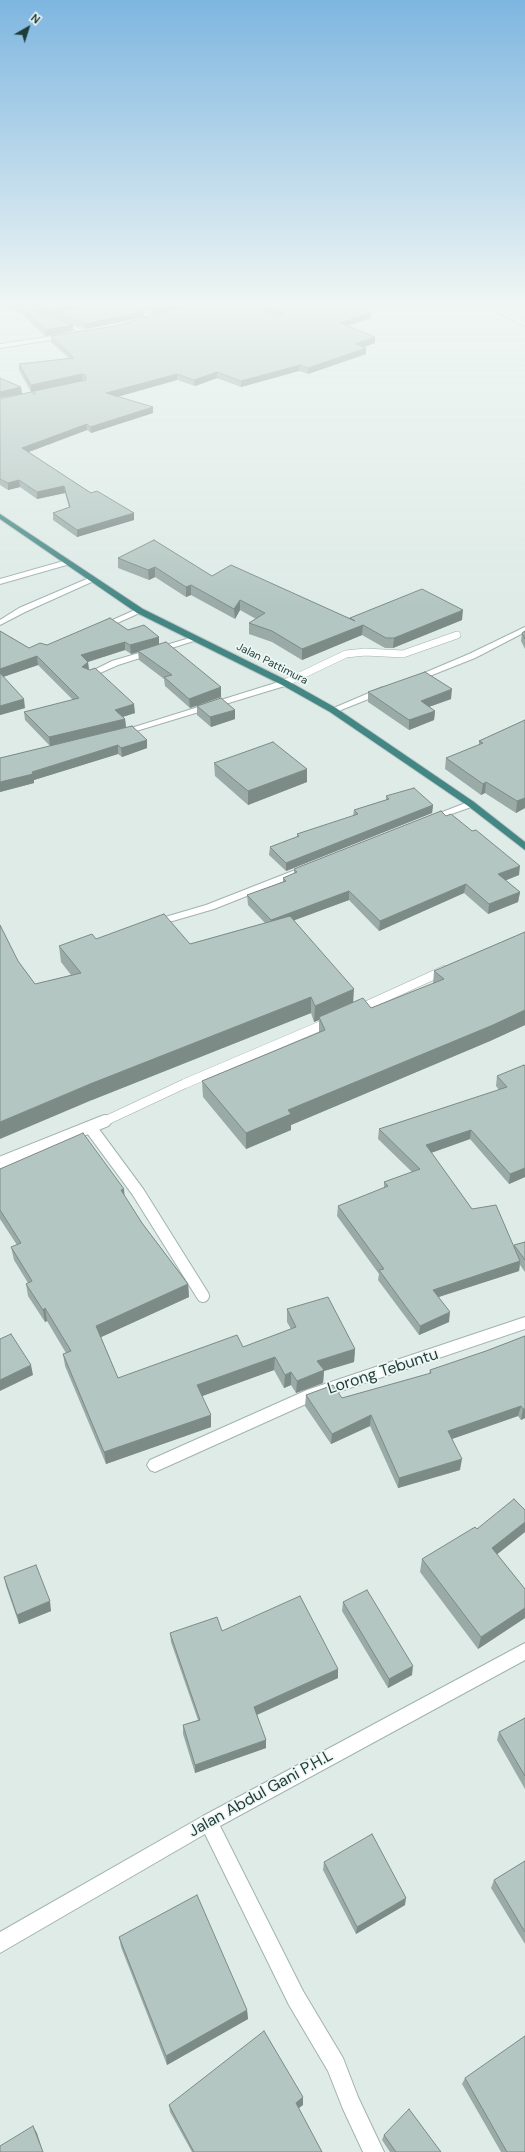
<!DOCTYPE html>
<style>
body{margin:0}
#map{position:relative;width:525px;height:2152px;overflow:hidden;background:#deebe7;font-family:"DM Sans",sans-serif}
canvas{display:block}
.north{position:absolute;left:8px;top:8px;width:40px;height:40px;-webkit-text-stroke:3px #eef7f4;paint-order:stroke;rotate:39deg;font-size:11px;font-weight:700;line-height:16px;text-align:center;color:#1e3c39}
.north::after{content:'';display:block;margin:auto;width:14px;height:18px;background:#1e3c39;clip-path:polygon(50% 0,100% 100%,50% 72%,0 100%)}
</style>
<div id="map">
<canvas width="525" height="2152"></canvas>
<div class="north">N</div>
</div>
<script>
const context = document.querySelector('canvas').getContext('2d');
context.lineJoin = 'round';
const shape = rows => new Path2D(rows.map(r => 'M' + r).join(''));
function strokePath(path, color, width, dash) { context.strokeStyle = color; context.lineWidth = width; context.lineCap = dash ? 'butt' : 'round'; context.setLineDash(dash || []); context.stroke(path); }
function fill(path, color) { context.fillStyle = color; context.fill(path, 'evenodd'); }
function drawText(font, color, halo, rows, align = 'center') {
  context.font = font + ' "DM Sans",sans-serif'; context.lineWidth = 3.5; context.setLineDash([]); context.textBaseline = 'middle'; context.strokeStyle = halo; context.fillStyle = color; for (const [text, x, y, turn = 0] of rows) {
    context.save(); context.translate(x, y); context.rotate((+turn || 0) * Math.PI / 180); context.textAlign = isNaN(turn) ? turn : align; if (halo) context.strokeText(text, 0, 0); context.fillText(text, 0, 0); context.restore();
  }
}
const serviceFar2 = shape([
 [285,683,346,654,365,652,403,654,457,635]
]);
const serviceFar1 = shape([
 [357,1010,445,970],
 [103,1122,184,1084,332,1021]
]);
const service = shape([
 [90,1127,138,1192,203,1296],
 [0,1163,105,1121]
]);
const minor = shape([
 [124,306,131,306,158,318,153,319,124,306],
 [486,306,493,306,525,322,525,326,486,306],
 [57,320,61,320,90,333,85,334,57,322,57,320],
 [67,334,69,337,0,348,0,344,67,334],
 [67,560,71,562,70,564,0,584,0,579,67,560],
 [89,578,96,580,25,612,0,625,0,620,19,608,89,578],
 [137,609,144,611,104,629,97,627,137,609],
 [525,627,525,632,475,658,417,681,410,679,469,654,525,627],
 [193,637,200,639,118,665,91,677,84,675,112,661,193,637],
 [285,680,288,681,288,685,123,735,117,735,115,733,285,680],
 [383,687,386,688,386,692,336,712,333,713,329,710,383,687],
 [471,801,476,804,474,806,432,821,429,822,424,819,471,801],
 [308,865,312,866,313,868,312,870,214,909,152,927,147,924,148,922,206,905,308,865],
 [525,1317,525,1329,317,1399,155,1472,150,1470,147,1465,150,1460,307,1390,525,1317],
 [525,1643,525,1660,220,1826,303,1991,343,2058,358,2097,384,2152,363,2152,343,2109,328,2071,289,2005,205,1834,0,1953,0,1932,203,1816,525,1643]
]);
const trunk = shape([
 [0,514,143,609,288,681,336,708,474,802,525,842,525,850,468,806,330,712,282,685,137,613,0,519,0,514]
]);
strokePath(serviceFar2, '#a1b3af', 8);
strokePath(serviceFar1, '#a1b3af', 10);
strokePath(service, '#a1b3af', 14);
strokePath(minor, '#a1b3af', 2);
strokePath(trunk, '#c0c8c8', 2);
strokePath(serviceFar2, '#fff', 7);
strokePath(serviceFar1, '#fff', 9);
strokePath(service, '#fff', 12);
fill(minor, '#fff');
fill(trunk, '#438784');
fill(shape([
 [5,306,21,306,73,325,73,331,45,336,24,316,24,314],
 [22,306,132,306,144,311,144,317,86,329],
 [134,306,253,306,278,316,255,306,351,306,371,312,371,318,348,326,375,337,375,343,364,347,366,348,366,354,308,374,299,371,241,387,217,378,195,386,177,380,117,397,153,413,91,433,87,430,29,452,91,493,134,520,77,537,53,520,53,513,69,507,65,493,37,499,20,487,8,490,0,485,0,399,34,393,34,391,69,384,31,392,19,370,19,364,69,358,51,342,51,336,115,326,155,314],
 [118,558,212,576,350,618,462,620,393,648,385,648,362,635,302,660,272,642,249,634,249,623,256,619,240,610,235,619,191,595,186,597,155,577,149,580,118,568],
 [128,630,159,637,159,644,221,687,221,697,201,704,235,710,235,719,211,727,197,715,197,706,190,708,165,686,164,679,139,660,138,652,131,654,125,650,88,662,89,670,135,713,122,717,125,719,126,727,147,740,147,748,122,757,118,754,34,780,34,783,0,792,0,758,50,746,25,720,24,712,73,700,38,665,3,677,25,708,0,715,0,631,29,648,47,645],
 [525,631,525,649,521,641,522,633],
 [368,692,451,699,429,707,435,711,434,720,409,730,368,702],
 [525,720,525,808,516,813,485,793,481,795,445,769,446,758,479,745,479,741],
 [214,763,307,782,248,805,215,776],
 [386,796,433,805,432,813,286,871,269,855,270,847,297,837,297,834,353,816,354,810,386,800],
 [294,869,519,875,505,880,520,892,518,902,488,914,464,893,379,931,349,900,294,920,353,1002,371,1008,433,984,434,971,525,932,525,1025,490,1041,291,1125,291,1130,246,1149,203,1097,202,1081,319,1033,319,1020,314,1022,311,1013,92,1100,18,961,35,984,71,975,61,962,59,946,96,939,190,944,265,923,248,905,247,895,283,882,283,878,294,874],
 [525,1066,525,1177,509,1184,470,1139,431,1153,472,1209,514,1247,514,1245,525,1242,525,1272,520,1265,519,1271,439,1297,449,1322,419,1335,378,1280,379,1274,337,1216,338,1206,384,1188,384,1182,412,1172,378,1139,379,1129,499,1090,496,1086,497,1076],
 [0,1169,124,1196,142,1223,188,1284,189,1297,101,1337,118,1378,243,1347,291,1329,287,1322,287,1309,355,1349,354,1362,324,1371,323,1383,296,1393,291,1385,284,1388,274,1370,202,1396,211,1427,106,1464,65,1366,63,1354,66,1353,47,1321,45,1322,28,1296,26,1284,28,1283,14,1260,11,1247,17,1245,0,1219],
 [525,1336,525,1418,521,1420,518,1416,452,1439,460,1470,398,1488,370,1426,331,1444,305,1406,306,1395,342,1398,429,1374,430,1370,486,1351],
 [477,1529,525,1532,497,1554,525,1589,525,1618,478,1649,420,1572,422,1559],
 [4,1577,51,1611,19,1624,6,1586],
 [343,1602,412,1675,388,1688,342,1611],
 [222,1631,338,1678,257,1715,266,1740,266,1748,195,1773,183,1734,183,1725,198,1720,171,1642,170,1633],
 [525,1718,525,1789,497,1740,499,1732],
 [525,1861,525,1944,491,1888,494,1880],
 [324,1862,405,1905,356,1934,323,1870],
 [119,1937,247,2010,248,2019,167,2065,121,1947],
 [465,2078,525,2152,501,2152,462,2084],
 [303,2097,303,2105,298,2108,322,2152,192,2152,170,2112,169,2105],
 [384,2135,441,2152,390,2152,382,2140]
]), '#9aaaa6');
fill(shape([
 [67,306,87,306,59,314,53,309],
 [167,306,190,306,155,314,155,309],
 [144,311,144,317,86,329,86,324],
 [371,312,371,318,340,328,340,323],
 [73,325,73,331,45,336,45,330],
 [375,337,375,343,355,350,355,344],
 [366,348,366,354,308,374,308,368],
 [300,365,299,371,241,387,241,381],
 [217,372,217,378,195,386,194,380],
 [82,374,83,381,31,392,31,385],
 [177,374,177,380,106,400,106,393],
 [21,387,22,394,0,398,0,392],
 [153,407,153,413,91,433,90,427],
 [87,424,87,430,23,454,22,448],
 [19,480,20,487,8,490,8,483],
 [64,486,65,493,37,499,37,492],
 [134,513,134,520,77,537,77,530],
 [155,567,155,577,149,580,148,570],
 [191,585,191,595,186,597,186,587],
 [240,600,240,610,235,619,234,609],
 [463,610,462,620,393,648,394,638],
 [363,625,362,635,302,660,302,649],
 [159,637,159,645,138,651,138,652,131,654,130,645],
 [125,642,125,650,81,664,81,655],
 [37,656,38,665,0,678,0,669],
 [88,662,89,671,82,667],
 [221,687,221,697,190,708,189,699],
 [452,689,451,699,420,710,421,701],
 [24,699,25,708,0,715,0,706],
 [134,704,135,713,116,719,115,710],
 [235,710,235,719,211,727,210,717],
 [435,711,434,720,409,730,409,720],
 [125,719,126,728,50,746,49,737],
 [147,740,147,748,122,757,121,748],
 [118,745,118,754,34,780,34,783,0,792,0,782,32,772],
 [307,769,307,782,248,805,248,791],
 [486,782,485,793,481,795,483,784],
 [525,798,525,808,516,813,517,801],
 [433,805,432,813,286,871,286,863],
 [520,866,519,875,497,884,498,874],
 [466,884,464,893,379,931,380,921],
 [349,891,349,900,271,929,271,920],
 [520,892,518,902,488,914,489,904],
 [354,989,353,1005,319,1017,319,1020,314,1022,315,1006],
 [311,997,311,1013,92,1100,0,1139,0,1122,90,1084],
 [525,1010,525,1025,490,1041,291,1125,291,1130,246,1149,246,1133,288,1110],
 [471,1130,470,1139,425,1155,426,1145],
 [525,1168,525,1177,509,1184,510,1174],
 [124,1189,125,1202,121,1190],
 [520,1261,519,1271,432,1299,433,1290],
 [188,1284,189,1297,97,1339,96,1326],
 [45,1308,47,1321,45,1322,43,1310],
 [450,1312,449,1322,419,1335,420,1326],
 [355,1349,354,1362,324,1371,323,1383,296,1393,297,1381,317,1361],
 [275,1357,274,1370,197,1398,197,1385],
 [31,1365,33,1375,0,1391,0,1380],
 [291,1372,291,1385,284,1388,285,1375],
 [521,1406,518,1416,446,1441,448,1431],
 [523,1409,525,1409,525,1418,521,1420],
 [211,1415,211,1427,106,1464,104,1452],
 [371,1415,370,1426,331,1444,332,1434],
 [462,1459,460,1470,398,1488,399,1478],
 [525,1522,525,1532,490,1560,492,1548],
 [50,1601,51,1611,19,1624,17,1615],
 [525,1608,525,1618,478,1649,481,1637],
 [413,1666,412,1675,388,1688,389,1679],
 [338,1669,338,1678,254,1716,254,1707],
 [266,1740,266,1748,195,1773,195,1765],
 [406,1898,405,1905,356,1934,357,1927],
 [247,2010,248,2019,167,2065,166,2056],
 [303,2097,303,2105,295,2111,296,2103],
 [33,2126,37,2133,43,2152]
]), '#7d8b87');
const building = shape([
 [18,306,21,306,73,325,45,330,24,310,27,309,18,306],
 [37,306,67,306,53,309,58,313,81,306,132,306,144,311,86,324,37,306],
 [148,306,167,306,155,309,148,306],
 [187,306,253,306,277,316,284,314,267,306,351,306,371,312,340,323,375,337,355,344,366,348,308,368,300,365,241,381,217,372,194,380,177,374,106,393,153,407,90,427,87,424,22,448,91,493,97,491,134,513,77,530,53,513,70,507,64,486,37,492,19,480,8,483,0,479,0,399,31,392,35,394,34,391,86,380,85,375,82,374,31,385,19,364,74,358,51,336,115,326,187,306],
 [0,378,21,387,0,392,0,378],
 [154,540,212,576,231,565,355,621,350,618,422,589,463,610,394,638,386,638,363,625,302,649,272,631,249,623,265,613,240,600,234,609,191,585,186,587,155,567,148,570,118,558,154,540],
 [110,618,128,630,144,625,159,637,130,645,125,642,81,655,88,662,82,667,90,670,95,668,134,704,115,710,125,719,49,737,24,712,79,698,37,656,0,669,0,631,29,648,40,643,47,645,110,618],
 [525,631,525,639,522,633,525,631],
 [166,642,221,687,189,699,164,677,172,675,138,651,166,642],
 [425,672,452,689,421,701,435,711,409,720,368,692,425,672],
 [0,673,24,699,0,706,0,673],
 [221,698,235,710,210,717,197,706,221,698],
 [525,720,525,798,517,801,486,782,483,784,446,758,483,743,479,741,525,720],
 [132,726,147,740,121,748,118,745,32,772,33,774,0,782,0,758,132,726],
 [273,742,307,769,248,791,214,763,273,742],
 [414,788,433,805,286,863,270,847,299,836,297,834,358,814,354,810,389,799,386,796,414,788],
 [441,811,446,816,451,814,472,831,476,830,520,866,498,874,520,892,489,904,466,884,380,921,349,891,271,920,247,895,286,881,283,878,297,872,294,869,441,811],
 [164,914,190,944,290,916,354,989,315,1006,311,997,90,1084,0,1122,0,925,18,961,35,984,81,973,59,946,92,934,96,939,164,914],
 [525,932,525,1010,493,1025,288,1110,291,1114,246,1133,202,1081,325,1030,319,1017,363,998,371,1008,444,979,434,971,525,932],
 [524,1065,525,1066,525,1168,510,1174,471,1130,426,1145,472,1209,496,1205,520,1261,433,1290,450,1312,420,1326,379,1270,384,1269,338,1206,388,1186,384,1182,420,1169,379,1129,507,1087,497,1076,524,1065],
 [83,1133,124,1189,121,1190,142,1223,188,1284,96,1326,118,1378,237,1335,243,1347,296,1327,287,1309,328,1297,355,1349,317,1361,324,1370,297,1381,291,1372,285,1375,275,1357,197,1385,211,1415,104,1452,63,1354,71,1351,45,1308,43,1310,26,1284,32,1281,11,1247,21,1243,0,1210,0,1169,83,1133],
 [525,1242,525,1260,514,1245,525,1242],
 [11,1334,31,1365,0,1380,0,1339,11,1334],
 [525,1336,525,1409,523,1409,521,1406,448,1431,462,1459,399,1478,371,1415,332,1434,306,1395,333,1385,342,1398,431,1373,430,1370,486,1351,525,1336],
 [514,1499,525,1510,525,1522,492,1548,525,1589,525,1608,481,1637,422,1559,475,1527,477,1529,514,1499],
 [36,1565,50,1601,17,1615,4,1577,36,1565],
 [367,1590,413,1666,389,1679,343,1602,367,1590],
 [300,1596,338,1669,254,1707,266,1740,195,1765,183,1725,200,1720,170,1633,217,1617,222,1631,300,1596],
 [525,1718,525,1776,499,1732,525,1718],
 [372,1834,406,1898,357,1927,324,1862,372,1834],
 [525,1861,525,1932,494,1880,525,1861],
 [197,1895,247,2010,166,2056,119,1937,197,1895],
 [264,2031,303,2097,296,2103,322,2152,194,2152,169,2105,264,2031],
 [525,2036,525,2152,507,2152,465,2078,525,2036],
 [409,2109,441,2152,396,2152,384,2135,409,2109],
 [33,2126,43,2152,0,2152,0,2146,33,2126]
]);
fill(building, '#b3c6c1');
strokePath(building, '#7d8b87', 1);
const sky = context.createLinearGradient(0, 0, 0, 607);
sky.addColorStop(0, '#7eb6e0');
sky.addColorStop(0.5, '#f0f6f4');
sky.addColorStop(1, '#f0f6f400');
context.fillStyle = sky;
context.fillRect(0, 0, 525, 607);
drawText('11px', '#1e3c39', '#eef7f4', [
 ["Jalan Pattimura",272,664,27]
]);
drawText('16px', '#1e3c39', '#eef7f4', [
 ["Lorong Tebuntu",383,1372,-18],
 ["Jalan Abdul Gani P.H.L",261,1794,-29]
]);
</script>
